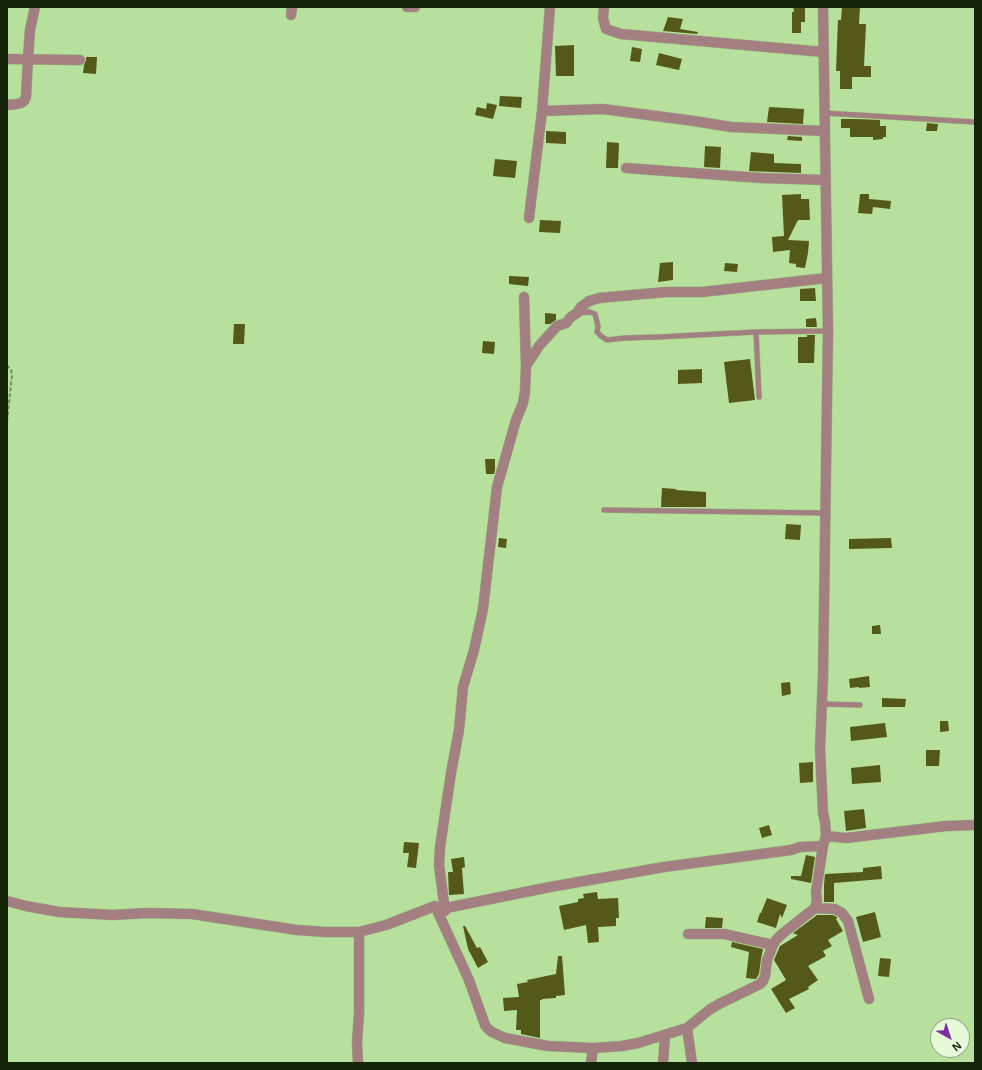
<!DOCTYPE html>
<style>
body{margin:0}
#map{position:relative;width:982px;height:1070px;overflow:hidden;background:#b6e09c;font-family:Helvetica,sans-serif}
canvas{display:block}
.frame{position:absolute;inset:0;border:8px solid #15250a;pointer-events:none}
.north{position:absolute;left:930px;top:1018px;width:40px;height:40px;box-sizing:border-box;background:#e4fad8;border:1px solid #91a586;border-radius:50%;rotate:141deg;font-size:11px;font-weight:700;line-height:16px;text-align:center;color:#15250a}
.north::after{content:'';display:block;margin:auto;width:14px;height:18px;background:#7c2e9e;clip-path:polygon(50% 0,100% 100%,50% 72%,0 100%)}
</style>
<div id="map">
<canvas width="982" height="1070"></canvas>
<div class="frame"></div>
<div class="north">N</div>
</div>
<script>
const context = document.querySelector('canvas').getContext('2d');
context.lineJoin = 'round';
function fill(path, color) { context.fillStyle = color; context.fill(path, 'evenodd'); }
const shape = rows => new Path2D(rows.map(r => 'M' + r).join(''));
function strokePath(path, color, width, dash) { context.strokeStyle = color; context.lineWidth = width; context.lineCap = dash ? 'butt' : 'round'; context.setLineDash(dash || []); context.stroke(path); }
fill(shape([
 [793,7,805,7,805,22,801,22,801,33,792,33,792,12,794,12],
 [842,7,860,7,859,24,866,24,864,66,871,66,871,77,852,77,852,89,840,89,840,71,836,71,838,20,841,20],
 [668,17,683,19,680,29,698,32,697,34,663,31],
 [574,45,574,76,556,76,555,46],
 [632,47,642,49,640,62,630,61],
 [659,53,682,59,679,70,656,65],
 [86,57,97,57,96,74,83,73,84,65,86,60],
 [500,96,522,97,521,108,499,106],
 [487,103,497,105,493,119,475,115,477,107,486,109],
 [769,107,804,109,803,124,767,122],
 [841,119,856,119,880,120,880,126,886,126,886,137,883,137,883,139,873,140,873,137,850,137,850,128,841,128],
 [927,123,938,124,937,131,926,131],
 [546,131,566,132,566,144,546,143],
 [788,136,802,137,802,141,787,140],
 [607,142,619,143,618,168,606,168],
 [705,146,721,147,720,168,704,167],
 [751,152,774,154,774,163,801,164,801,173,749,171],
 [495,159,517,161,515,178,493,176],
 [801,194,801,199,809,199,810,220,798,220,788,240,809,241,808,253,805,268,796,267,796,264,789,263,790,250,773,252,772,237,784,236,782,195],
 [860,194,869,194,869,199,891,201,890,209,873,207,872,214,858,213],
 [540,220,561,221,560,233,539,232],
 [673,262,673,280,658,282,660,263],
 [725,263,738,264,737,272,724,271],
 [509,276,529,277,528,286,509,284],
 [815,288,816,301,800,301,800,289],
 [545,313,556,314,556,320,550,324,545,324],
 [816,318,817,327,806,327,806,319],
 [234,324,245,324,244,344,233,344],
 [807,335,815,335,814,363,798,363,798,337,807,337],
 [483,341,495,342,494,354,482,353],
 [750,359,755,400,729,403,724,362],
 [702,369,702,383,678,384,678,370],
 [485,459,495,459,495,470,494,474,486,474],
 [662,488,676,489,676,490,706,492,706,507,661,507],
 [786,524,801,525,800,540,785,539],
 [499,538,507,539,506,548,498,547],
 [891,538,892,548,849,549,849,539],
 [880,625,881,634,872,634,872,626],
 [869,676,870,687,859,688,859,687,850,688,849,679],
 [790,682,791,694,782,696,781,683],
 [882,698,906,699,905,707,882,707],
 [940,721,948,721,949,731,940,732],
 [885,723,887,737,851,741,850,727],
 [926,750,940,750,939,766,926,766],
 [813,762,813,782,800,783,799,763],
 [880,765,881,782,852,784,851,768],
 [864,809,866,828,846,831,844,811],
 [769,825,772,835,762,838,759,828],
 [404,842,419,843,416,868,407,867,409,853,403,853],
 [806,855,815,857,811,883,791,879,791,876,801,876],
 [464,857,465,867,462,868,464,894,449,895,448,872,453,872,451,859],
 [881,866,882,879,834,883,834,902,824,902,824,885,825,874,863,872,863,868],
 [597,892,598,899,618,898,619,918,616,918,616,926,598,927,599,942,588,943,586,925,564,930,559,906,578,902,578,899,584,898,583,894],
 [767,898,787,905,782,918,780,914,776,928,757,922,760,913,761,913],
 [875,912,881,937,863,942,856,917],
 [817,915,833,915,837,917,837,918,836,919,843,931,828,940,832,946,823,951,826,956,808,966,818,980,808,987,809,989,789,999,795,1008,786,1013,771,989,786,980,774,960,780,946,798,935,793,933],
 [706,917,723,918,722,928,705,928],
 [463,926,465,926,477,948,480,947,488,962,478,968,468,949],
 [732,942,763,949,761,959,759,974,756,979,755,979,746,978,749,952,731,947],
 [558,956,562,956,565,995,556,996,556,998,542,999,542,1000,540,1000,540,1038,521,1034,521,1030,516,1030,517,1010,504,1011,503,998,519,997,517,984,528,982,527,980,556,974],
 [880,958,891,959,889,977,878,976]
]), '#54591a');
const lane = shape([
 [824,113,975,122],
 [578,313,590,312,595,314,598,326,597,332,601,336,607,340,625,338,658,337,756,332,828,331],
 [756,332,759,397],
 [604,510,826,513],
 [822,704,860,705]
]);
const street = shape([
 [407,7,415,7],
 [604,7,603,18,606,29,621,34,823,52],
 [823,7,828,331,823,676,820,749,823,813,825,822,826,836,846,838,946,826,975,825],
 [291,15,292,7],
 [7,59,80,60],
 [7,105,17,104,21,103,24,101,26,97,28,59,30,30,35,7],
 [542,111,603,109,694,121,731,127,824,131],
 [626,168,761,178,825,180],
 [529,218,542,111,550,7],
 [526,366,539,346,557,326,566,323,571,317,577,313,581,307,589,301,599,298,666,292,702,292,827,278],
 [7,901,26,906,59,912,113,915,147,913,192,914,297,930,325,932,359,932,386,925,435,906,445,911,446,908,550,887,664,867,791,850,800,847,823,846,826,836],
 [435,906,469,980,485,1025,488,1029,492,1032,505,1038,548,1046,593,1048,622,1046,638,1043,687,1028,709,1010,719,1004,760,984,763,981,765,976,767,960,773,945,776,940,782,934,815,908,817,900,816,892,823,846],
 [815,908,835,909,842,913,848,921,869,999],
 [445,911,439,865,440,847,451,773,459,730,463,687,474,650,483,609,497,487,516,420,523,403,525,391,526,366,524,297],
 [688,934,724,934,773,945],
 [687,1028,692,1063],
 [358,1063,357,1042,359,1014,359,932],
 [591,1063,593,1048],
 [663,1063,665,1035]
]);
strokePath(lane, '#99be82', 6);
strokePath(street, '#99be82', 11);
strokePath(shape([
 [7,365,11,370,12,375,7,422]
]), '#72915e', 2, [4, 2]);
strokePath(lane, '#a47f82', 5);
strokePath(street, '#a47f82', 10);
</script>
